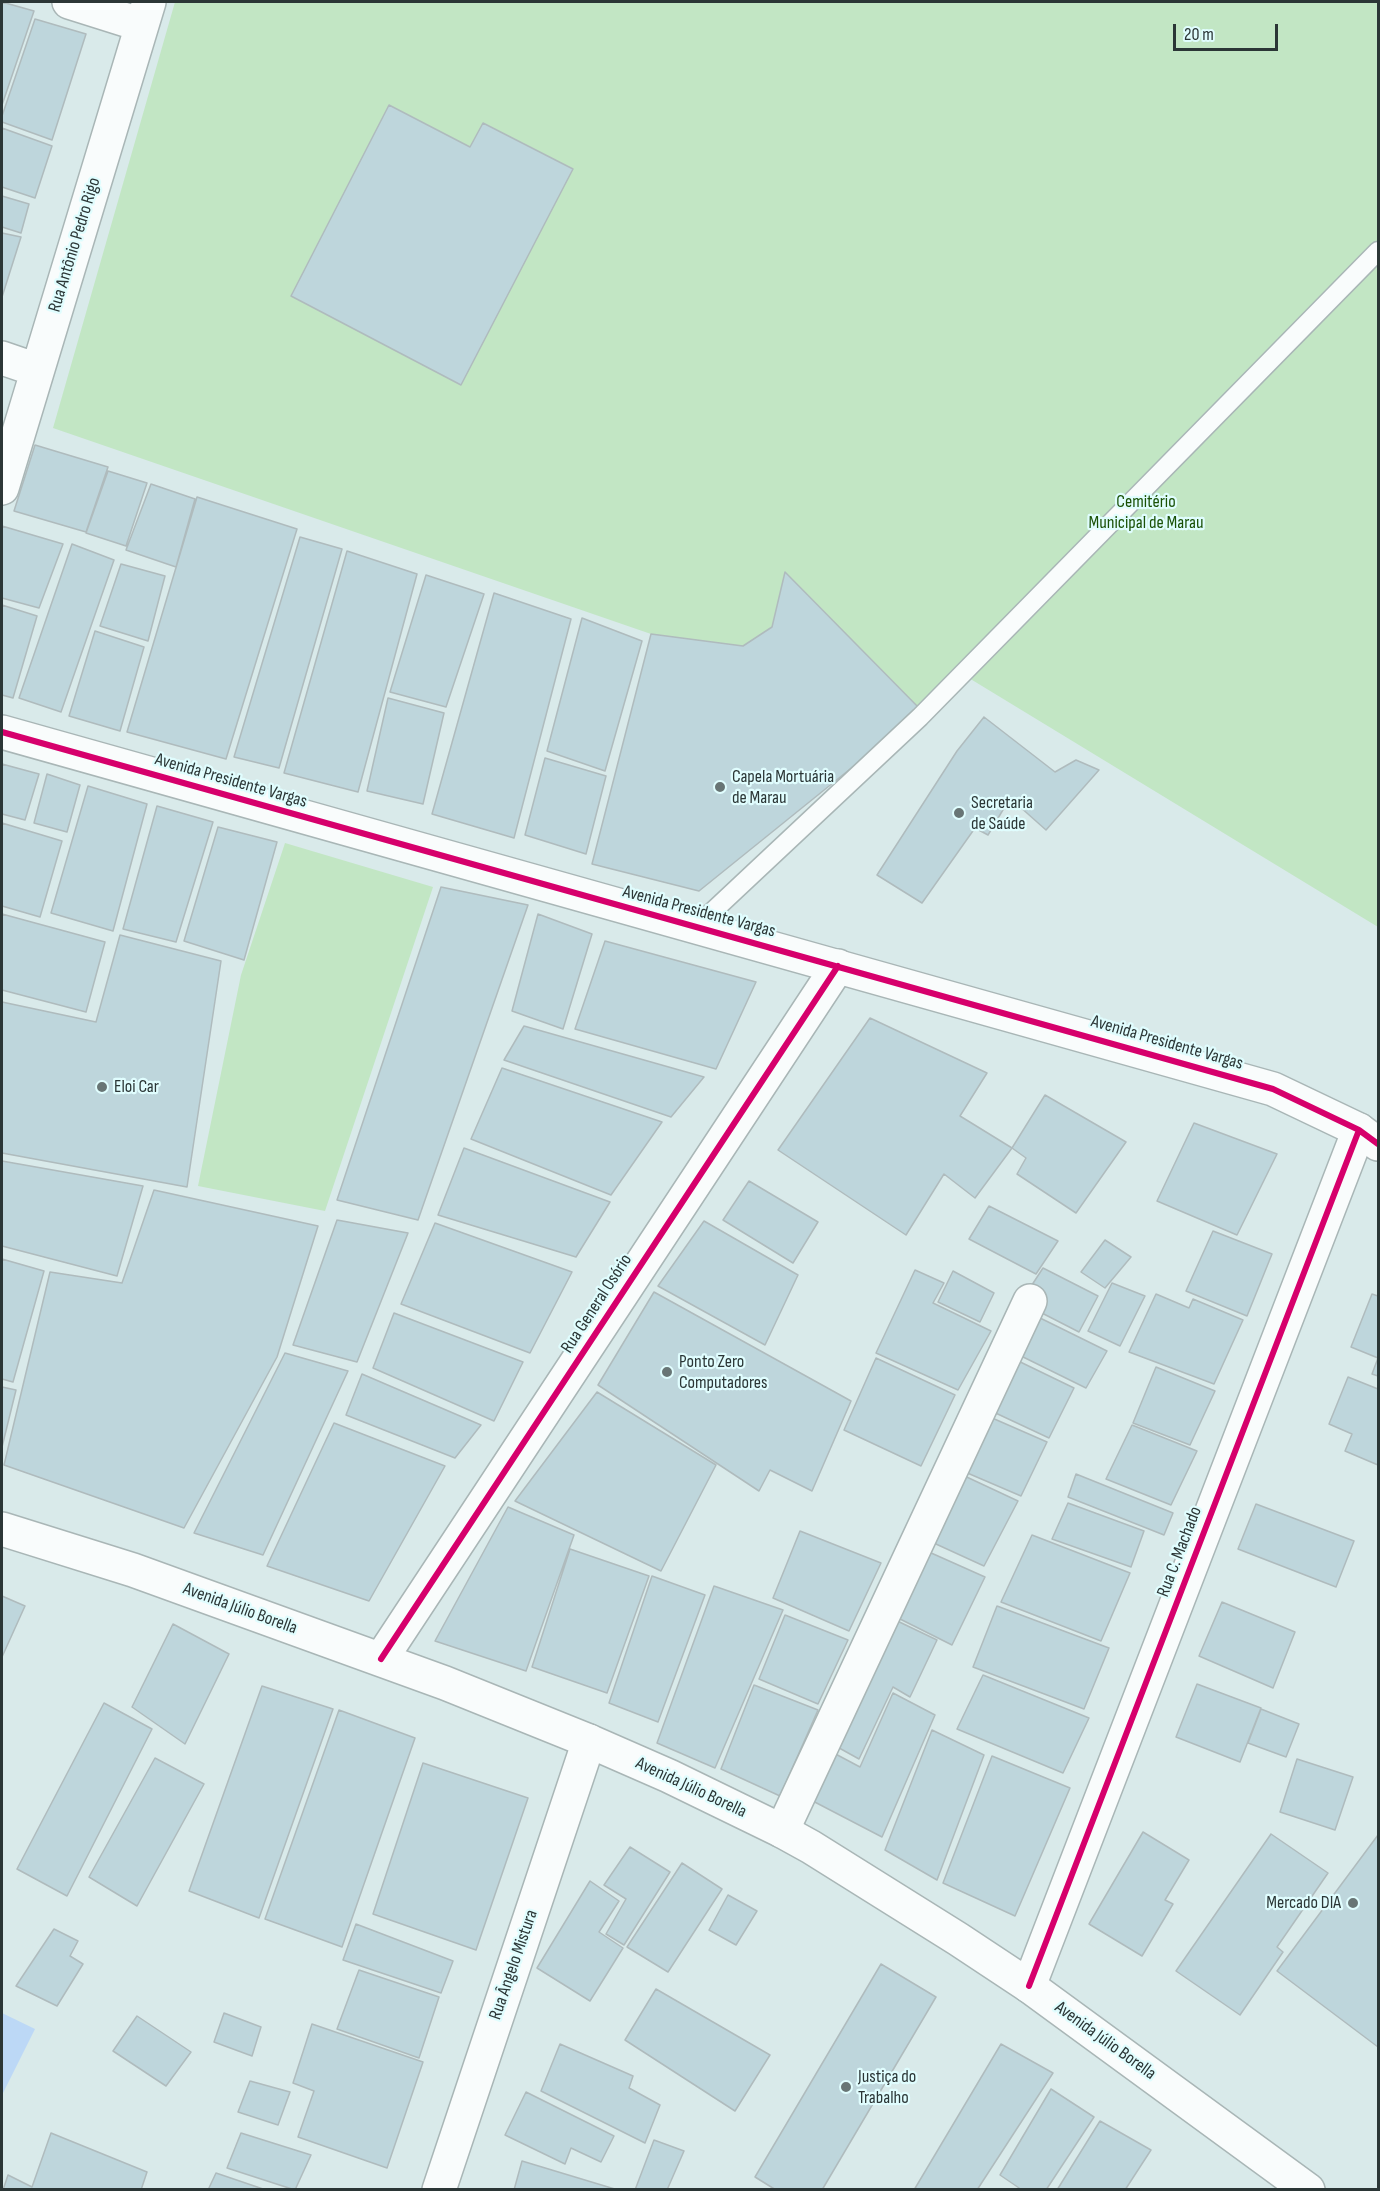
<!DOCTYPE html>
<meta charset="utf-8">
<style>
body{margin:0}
#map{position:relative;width:1380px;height:2191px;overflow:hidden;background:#d9eaea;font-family:"Sofia Sans Condensed",sans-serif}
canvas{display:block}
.frame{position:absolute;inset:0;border:3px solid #2b3636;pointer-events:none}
.scale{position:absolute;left:1173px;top:24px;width:105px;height:27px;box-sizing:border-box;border:3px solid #2b3636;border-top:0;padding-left:8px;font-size:18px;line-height:21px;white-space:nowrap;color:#2b3636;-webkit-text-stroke:4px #e0fdfe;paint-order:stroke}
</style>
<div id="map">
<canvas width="1380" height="2191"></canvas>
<div class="frame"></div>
<div class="scale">20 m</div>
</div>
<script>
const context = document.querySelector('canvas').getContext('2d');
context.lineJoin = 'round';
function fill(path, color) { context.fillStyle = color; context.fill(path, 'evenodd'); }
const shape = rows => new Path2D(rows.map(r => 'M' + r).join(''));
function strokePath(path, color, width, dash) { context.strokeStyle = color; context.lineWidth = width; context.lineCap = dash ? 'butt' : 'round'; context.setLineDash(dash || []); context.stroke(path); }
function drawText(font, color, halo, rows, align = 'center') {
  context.font = font + ' "Sofia Sans Condensed",sans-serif'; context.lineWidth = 4.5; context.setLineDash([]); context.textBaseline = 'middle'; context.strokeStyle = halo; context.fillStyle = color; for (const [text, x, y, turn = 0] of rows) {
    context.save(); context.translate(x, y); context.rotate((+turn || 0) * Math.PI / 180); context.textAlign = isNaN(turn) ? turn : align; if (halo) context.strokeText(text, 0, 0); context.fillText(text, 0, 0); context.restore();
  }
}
fill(shape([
 [175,2,1378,2,1378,927,959,672,922,711,785,572,772,627,743,646,651,634,53,428],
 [285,843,433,887,325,1211,198,1186,241,975]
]), '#c2e6c4');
fill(shape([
 [2,2013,35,2029,2,2095]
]), '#bcd8f6');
const building = shape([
 [2,2,34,11,2,105,2,2],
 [35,19,86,34,52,140,2,122,2,116,35,19],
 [389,105,470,147,483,123,573,169,461,385,291,296,389,105],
 [2,128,52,146,35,198,2,187,2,128],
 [2,196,29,204,21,233,2,227,2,196],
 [2,233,21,237,2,297,2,233],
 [35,445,108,467,86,532,14,511,35,445],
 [108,471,147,483,126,546,86,533,108,471],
 [151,484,195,499,176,567,126,550,151,484],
 [197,497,297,529,226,759,127,732,197,497],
 [2,526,63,544,39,608,2,598,2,526],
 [300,537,342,549,279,768,234,757,300,537],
 [72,544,114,560,61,712,19,698,72,544],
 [347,551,417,574,358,792,284,773,347,551],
 [121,564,165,576,148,641,100,626,121,564],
 [785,572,922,711,699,891,592,864,651,634,743,646,772,627,785,572],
 [426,575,484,594,446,707,390,692,426,575],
 [494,593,571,619,514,838,432,814,494,593],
 [2,605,37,616,13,698,2,695,2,605],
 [582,618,642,641,605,771,547,751,582,618],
 [95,631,144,647,120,731,69,716,95,631],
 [388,698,444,713,423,804,367,791,388,698],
 [984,717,1055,772,1076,760,1099,770,1046,830,1010,798,988,835,975,828,922,903,877,875,957,751,984,717],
 [545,758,606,776,586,854,525,835,545,758],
 [2,764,39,774,25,820,2,814,2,764],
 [47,774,80,785,67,832,34,823,47,774],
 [88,786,147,804,113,931,51,913,88,786],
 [157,806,213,822,176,942,123,929,157,806],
 [2,823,62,841,40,917,2,906,2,823],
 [218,827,277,842,244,960,184,941,218,827],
 [441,887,528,905,418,1220,337,1200,441,887],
 [2,914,105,942,86,1012,2,990,2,914],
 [538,914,592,934,563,1029,512,1011,538,914],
 [120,935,221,961,187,1187,2,1153,2,1002,96,1022,120,935],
 [605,941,756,982,716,1069,575,1029,605,941],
 [870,1018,987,1073,960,1116,1012,1148,975,1198,944,1174,906,1235,778,1150,870,1018],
 [524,1026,704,1077,671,1117,504,1060,524,1026],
 [502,1068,662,1122,611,1195,471,1139,502,1068],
 [1045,1095,1126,1142,1076,1213,1017,1174,1026,1158,1012,1148,1045,1095],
 [1194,1123,1277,1154,1237,1235,1157,1201,1194,1123],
 [464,1148,610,1202,576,1257,438,1215,464,1148],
 [2,1161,143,1186,117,1276,2,1246,2,1161],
 [749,1181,818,1222,793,1263,723,1220,749,1181],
 [154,1190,318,1226,277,1357,184,1528,4,1465,50,1272,122,1283,154,1190],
 [989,1206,1058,1241,1036,1274,969,1239,989,1206],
 [337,1220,408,1233,357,1362,293,1345,337,1220],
 [704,1221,798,1275,765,1345,658,1286,704,1221],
 [435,1223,572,1272,530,1353,401,1304,435,1223],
 [1213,1231,1272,1254,1247,1316,1186,1291,1213,1231],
 [1105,1240,1131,1257,1105,1288,1081,1272,1105,1240],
 [2,1259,44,1271,13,1382,2,1379,2,1259],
 [1043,1268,1098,1296,1079,1332,1036,1310,1026,1294,1043,1268],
 [915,1270,944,1283,933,1303,991,1331,958,1390,876,1353,915,1270],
 [953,1271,994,1293,980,1322,938,1302,953,1271],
 [1112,1283,1145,1296,1120,1346,1088,1331,1112,1283],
 [654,1292,851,1401,812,1491,770,1470,759,1491,598,1385,654,1292],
 [1156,1294,1189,1308,1193,1299,1243,1320,1214,1384,1129,1352,1156,1294],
 [1372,1294,1378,1296,1378,1376,1372,1374,1378,1358,1351,1347,1372,1294],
 [394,1313,523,1362,494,1421,373,1368,394,1313],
 [1034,1315,1107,1351,1086,1388,1015,1353,1034,1315],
 [285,1353,348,1371,263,1555,194,1533,285,1353],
 [1010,1357,1074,1388,1049,1438,987,1409,1010,1357],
 [876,1358,955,1395,921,1466,844,1430,876,1358],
 [1156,1367,1215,1391,1190,1445,1133,1423,1156,1367],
 [362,1374,481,1425,455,1458,346,1415,362,1374],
 [1348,1377,1378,1389,1378,1465,1345,1451,1352,1434,1329,1424,1348,1377],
 [2,1387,16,1390,2,1447,2,1387],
 [597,1392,716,1465,661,1571,515,1501,597,1392],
 [983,1414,1047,1442,1021,1496,958,1469,983,1414],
 [334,1423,445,1466,369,1601,267,1566,334,1423],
 [1132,1425,1197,1451,1171,1505,1106,1479,1132,1425],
 [956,1472,1018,1501,984,1566,925,1539,956,1472],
 [1076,1474,1173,1513,1164,1535,1068,1497,1076,1474],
 [1068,1503,1144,1531,1131,1567,1052,1539,1068,1503],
 [1256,1504,1354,1541,1336,1587,1238,1549,1256,1504],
 [508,1507,574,1535,526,1671,435,1641,508,1507],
 [800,1531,881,1563,849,1631,773,1598,800,1531],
 [1032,1535,1130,1573,1101,1641,1001,1602,1032,1535],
 [920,1548,985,1577,952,1645,888,1613,920,1548],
 [570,1549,649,1576,607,1693,532,1667,570,1549],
 [652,1576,705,1595,658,1722,609,1703,652,1576],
 [714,1586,783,1610,715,1768,657,1743,714,1586],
 [2,1596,25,1606,2,1657,2,1596],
 [1222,1602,1295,1632,1273,1688,1199,1656,1222,1602],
 [997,1606,1109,1648,1084,1709,973,1667,997,1606],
 [785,1615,848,1640,818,1704,759,1679,785,1615],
 [889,1617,937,1640,910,1697,893,1687,859,1759,832,1744,889,1617],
 [173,1624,229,1654,185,1744,132,1707,173,1624],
 [983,1675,1089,1718,1063,1773,957,1729,983,1675],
 [1197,1684,1261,1708,1240,1762,1176,1737,1197,1684],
 [754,1685,818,1710,780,1796,721,1769,754,1685],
 [262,1686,333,1709,259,1918,189,1891,262,1686],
 [893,1693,935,1715,882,1837,807,1798,828,1750,860,1767,893,1693],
 [104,1703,152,1729,67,1896,17,1869,104,1703],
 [1261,1709,1299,1724,1286,1757,1248,1743,1261,1709],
 [339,1710,415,1738,342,1947,265,1919,339,1710],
 [932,1730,984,1755,937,1880,885,1850,932,1730],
 [992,1756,1070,1788,1015,1916,943,1883,992,1756],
 [155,1758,204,1784,137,1906,89,1877,155,1758],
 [1297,1759,1353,1777,1335,1830,1280,1812,1297,1759],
 [423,1763,528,1798,476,1950,373,1914,423,1763],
 [1143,1832,1189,1860,1165,1900,1173,1904,1142,1956,1089,1924,1143,1832],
 [1271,1834,1328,1873,1277,1947,1283,1952,1240,2015,1176,1971,1271,1834],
 [1378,1835,1378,2047,1277,1971,1378,1835],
 [630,1847,670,1872,624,1945,606,1934,626,1899,604,1885,630,1847],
 [682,1863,722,1889,668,1972,627,1947,682,1863],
 [590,1881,619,1901,599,1932,623,1948,590,2001,537,1968,590,1881],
 [728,1895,757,1911,736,1945,709,1930,728,1895],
 [356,1924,453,1961,441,1993,343,1960,356,1924],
 [54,1929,78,1941,70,1956,83,1964,57,2006,16,1986,54,1929],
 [881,1964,936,1997,822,2190,776,2190,755,2177,881,1964],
 [359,1970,439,1997,419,2058,337,2029,359,1970],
 [656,1989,770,2055,735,2111,625,2040,656,1989],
 [224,2013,261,2027,252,2056,214,2042,224,2013],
 [137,2016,191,2052,166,2086,113,2051,137,2016],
 [312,2024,423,2062,387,2168,298,2137,314,2091,293,2083,312,2024],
 [560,2044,633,2076,629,2088,660,2105,645,2143,541,2091,560,2044],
 [1001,2044,1053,2073,977,2190,914,2190,1001,2044],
 [250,2081,290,2092,278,2125,238,2112,250,2081],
 [1051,2089,1094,2117,1046,2190,1022,2190,1000,2175,1051,2089],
 [526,2092,614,2136,601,2162,571,2148,565,2164,505,2135,526,2092],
 [1100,2121,1151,2150,1125,2190,1057,2190,1100,2121],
 [51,2133,147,2172,141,2190,3,2190,8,2175,32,2187,51,2133],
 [241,2133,311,2155,295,2190,227,2168,241,2133],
 [654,2140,684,2151,667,2190,635,2190,654,2140],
 [522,2161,618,2190,514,2190,522,2161],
 [216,2173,266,2190,208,2190,216,2173]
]);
fill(building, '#bed6dc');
strokePath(building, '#afbbbd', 1.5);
const lane = shape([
 [696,927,920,717,1378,251]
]);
const street = shape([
 [69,2,142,25],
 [2,358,37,370],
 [2,488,149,2],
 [381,1659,838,966],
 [782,1831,1030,1301],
 [1029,1986,1359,1130],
 [439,2190,589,1741]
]);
const secondary = shape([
 [2,732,1273,1089,1359,1130,1378,1144],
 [2,1529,133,1570,445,1683,589,1741,669,1776,782,1831,811,1847,958,1939,1029,1986,1308,2190]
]);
strokePath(lane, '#a9b6b6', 21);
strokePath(street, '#a9b6b6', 36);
strokePath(secondary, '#a9b6b6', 36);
strokePath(lane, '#f9fcfc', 18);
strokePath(street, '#f9fcfc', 33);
strokePath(secondary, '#f9fcfc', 33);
strokePath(shape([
 [2,732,1273,1089,1359,1130,1378,1144],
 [381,1659,838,966],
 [1029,1986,1359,1130]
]), '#d6006c', 6);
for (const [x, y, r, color] of [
 [720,787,6,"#687575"],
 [959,813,6,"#687575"],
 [102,1087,6,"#687575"],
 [667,1372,6,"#687575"],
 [1353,1903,6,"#687575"],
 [846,2087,6,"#687575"]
]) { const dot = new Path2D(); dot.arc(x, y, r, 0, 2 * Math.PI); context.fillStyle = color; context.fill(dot); strokePath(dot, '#e0fdfe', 2); }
drawText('18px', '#2b3636', '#e0fdfe', [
 ["Rua Antônio Pedro Rigo",75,245,-73],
 ["Avenida Presidente Vargas",231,781,16],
 ["Avenida Presidente Vargas",699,912,15],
 ["Avenida Presidente Vargas",1167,1043,16],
 ["Rua General Osório",597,1304,-57],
 ["Rua C. Machado",1180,1552,-69],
 ["Avenida Júlio Borella",240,1609,20],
 ["Avenida Júlio Borella",691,1788,25],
 ["Rua Ângelo Mistura",514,1965,-71],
 ["Avenida Júlio Borella",1105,2041,36]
]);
drawText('18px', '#1a5106', '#e0fdfe', [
 ["Cemitério",1146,502],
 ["Municipal de Marau",1146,523]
]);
drawText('18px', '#2b3636', '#e0fdfe', [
 ["Capela Mortuária",732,777],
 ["de Marau",732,798],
 ["Secretaria",971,803],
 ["de Saúde",971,824],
 ["Eloi Car",114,1087],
 ["Ponto Zero",679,1362],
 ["Computadores",679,1383],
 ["Mercado DIA",1341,1903,"right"],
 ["Justiça do",858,2077],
 ["Trabalho",858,2098]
], 'left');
</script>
